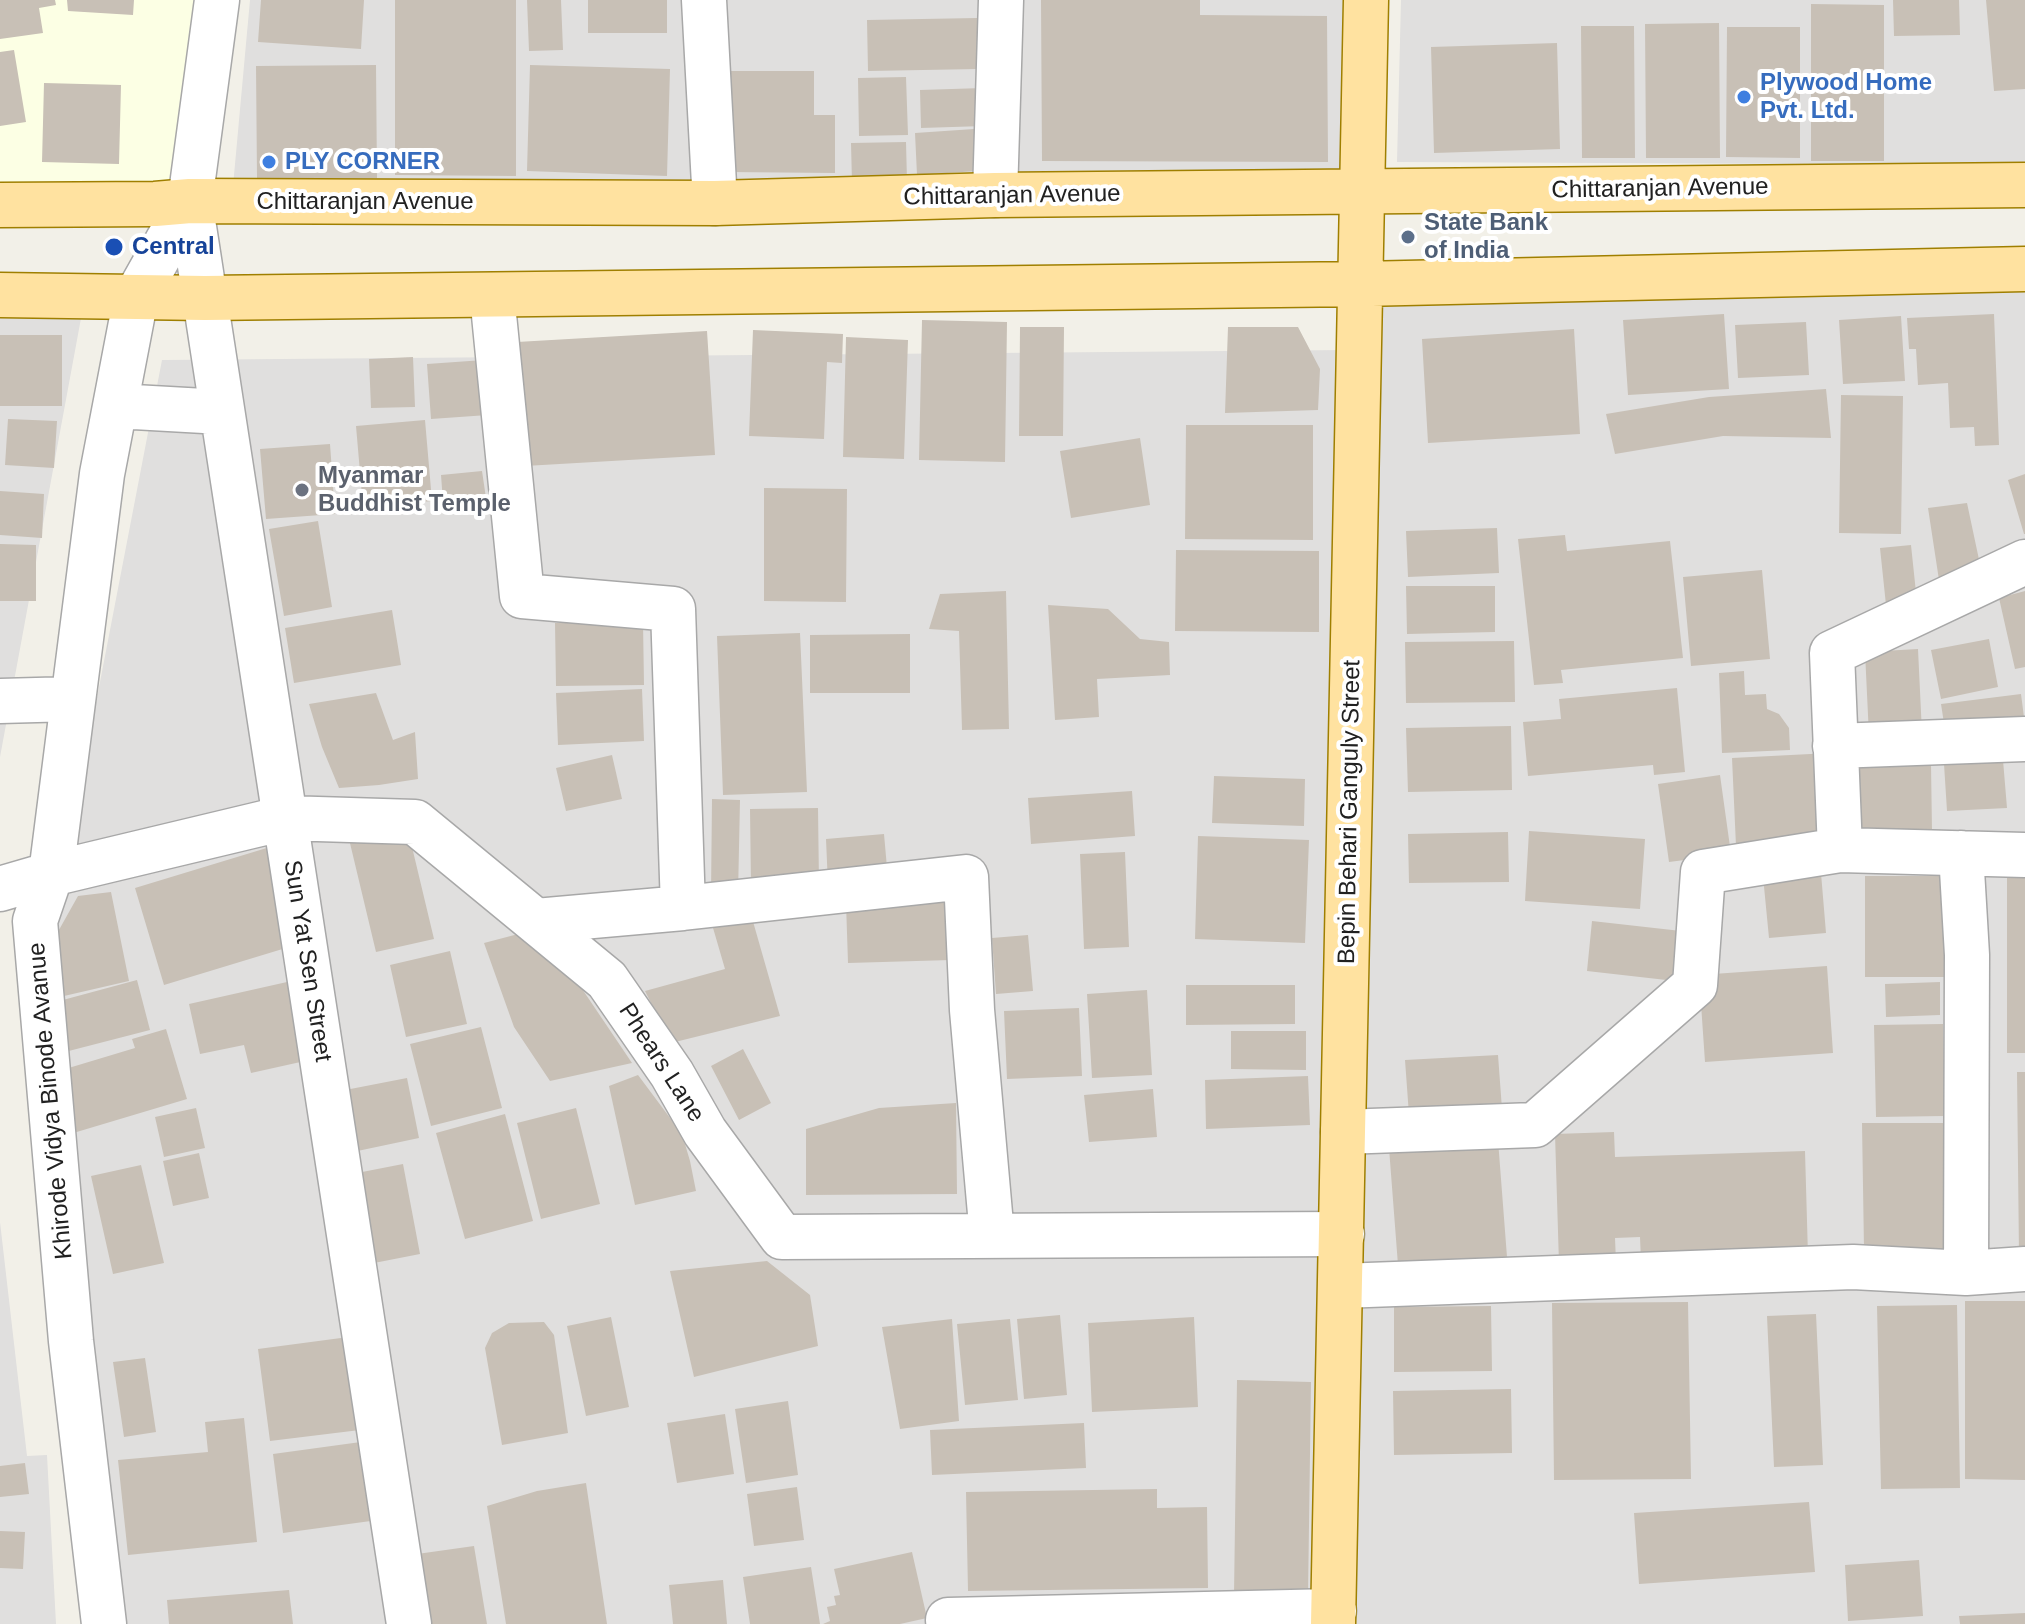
<!DOCTYPE html>
<style>
body{margin:0}
canvas{display:block;background:#f2f0e8}
</style>
<canvas width="2025" height="1624"></canvas>
<script>
const context = document.querySelector('canvas').getContext('2d');
context.lineJoin = 'round';
function fill(path, color) { context.fillStyle = color; context.fill(path, 'evenodd'); }
const shape = rows => new Path2D(rows.map(r => 'M' + r).join(''));
function strokePath(path, color, width, dash) { context.strokeStyle = color; context.lineWidth = width; context.lineCap = dash ? 'butt' : 'round'; context.setLineDash(dash || []); context.stroke(path); }
function drawText(font, color, halo, rows, align = 'center') {
  context.font = font + ' Arial,sans-serif'; context.lineWidth = 8; context.setLineDash([]); context.textBaseline = 'middle'; context.strokeStyle = halo; context.fillStyle = color; for (const [text, x, y, turn = 0] of rows) {
    context.save(); context.translate(x, y); context.rotate((+turn || 0) * Math.PI / 180); context.textAlign = isNaN(turn) ? turn : align; if (halo) context.strokeText(text, 0, 0); context.fillText(text, 0, 0); context.restore();
  }
}
fill(shape([
 [250,0,1346,0,1342,190,232,197],
 [1401,0,2025,0,2025,165,1397,162],
 [2025,270,2025,1624,1355,1624,1363,279],
 [84,302,0,757,0,303],
 [1349,350,1329,1624,115,1624,38,1004,162,360],
 [0,1222,27,1456,47,1455,56,1624,0,1624]
]), '#e0dfde');
fill(shape([
 [0,0,206,0,188,186,0,190]
]), '#fcffe4');
fill(shape([
 [0,0,55,0,56,5,39,8,43,33,0,39],
 [67,0,134,0,133,15,68,11],
 [261,0,364,0,361,49,258,42],
 [395,0,516,0,516,176,395,175],
 [527,0,561,0,563,50,529,51],
 [588,0,667,0,667,33,588,33],
 [1041,0,1200,0,1200,15,1327,16,1328,162,1042,161],
 [1893,0,1959,0,1960,35,1894,36],
 [1986,0,2025,0,2025,89,1994,91],
 [1811,4,1884,5,1884,161,1811,161],
 [977,18,978,69,868,71,867,20],
 [1719,23,1720,158,1646,158,1645,24],
 [1581,26,1634,26,1635,158,1582,158],
 [1727,27,1800,27,1800,158,1726,157],
 [1557,43,1560,149,1434,153,1431,47],
 [14,50,26,122,0,126,0,52],
 [376,65,377,178,257,178,256,66],
 [530,65,670,69,667,176,527,171],
 [727,71,814,71,814,115,835,115,835,173,727,172],
 [906,77,908,135,859,136,858,78],
 [44,83,121,85,119,164,42,162],
 [983,88,984,126,921,128,920,90],
 [974,129,977,171,917,175,915,133],
 [906,142,907,181,852,183,851,143],
 [1724,314,1729,389,1628,395,1623,320],
 [1994,314,1999,445,1975,446,1974,427,1950,428,1948,383,1918,385,1916,349,1909,349,1907,318],
 [1901,316,1905,381,1843,384,1839,320],
 [922,320,1007,322,1005,462,919,460],
 [1806,322,1809,375,1738,378,1735,325],
 [1020,327,1064,327,1063,436,1019,436],
 [1228,327,1298,327,1320,369,1318,410,1225,413],
 [1574,329,1580,434,1428,443,1422,339],
 [753,330,843,334,842,363,827,362,824,439,749,436],
 [707,331,715,455,525,466,517,342],
 [0,335,62,335,62,406,0,406],
 [846,337,908,340,904,459,843,457],
 [413,357,415,407,371,408,369,359],
 [498,359,502,414,431,419,427,364],
 [1826,389,1831,438,1723,436,1615,454,1606,414,1709,397],
 [1841,395,1903,396,1901,534,1839,533],
 [8,419,57,421,54,468,5,465],
 [425,420,432,501,363,507,356,426],
 [1186,425,1313,425,1313,540,1185,539],
 [1140,438,1150,505,1071,518,1060,451],
 [330,444,335,514,266,519,260,449],
 [482,471,486,498,443,502,441,475],
 [2025,474,2025,534,2024,534,2008,480],
 [764,488,847,489,846,602,764,601],
 [0,491,44,494,42,538,0,535],
 [1967,503,1981,569,1939,580,1928,508],
 [318,521,332,607,284,616,269,529],
 [1497,528,1499,573,1408,577,1406,531],
 [1565,535,1567,551,1670,541,1683,658,1561,670,1563,683,1534,685,1518,539],
 [0,544,36,545,36,601,0,601],
 [1911,545,1917,602,1886,605,1880,548],
 [1176,550,1319,551,1319,632,1175,631],
 [1762,570,1770,659,1691,666,1683,577],
 [1406,586,1495,586,1495,632,1407,634],
 [1006,591,1009,729,962,730,959,631,929,629,940,594],
 [2025,591,2025,667,2015,669,1999,598],
 [1048,605,1108,609,1140,639,1169,642,1170,675,1097,679,1099,717,1055,720],
 [392,610,401,665,294,683,285,628],
 [643,622,644,685,556,686,555,623],
 [800,633,807,792,723,795,717,636],
 [910,634,910,693,810,693,810,635],
 [1989,639,1998,687,1941,699,1931,650],
 [1514,641,1515,702,1406,703,1405,642],
 [1918,649,1922,733,1869,736,1865,652],
 [1744,671,1745,695,1766,694,1767,709,1779,714,1789,728,1790,750,1722,753,1719,673],
 [1677,688,1685,772,1654,775,1653,765,1528,776,1523,722,1561,719,1559,699],
 [642,689,644,741,558,745,556,693],
 [376,693,393,740,415,732,418,779,379,785,339,788,322,747,309,704],
 [2021,694,2025,725,1946,736,1941,704],
 [1511,726,1512,790,1408,792,1406,728],
 [1830,753,1834,842,1736,846,1732,758],
 [612,755,622,799,566,811,556,768],
 [2003,760,2007,808,1947,811,1944,764],
 [1855,764,1931,764,1932,831,1855,832],
 [1720,775,1731,854,1669,862,1658,784],
 [1214,776,1305,779,1304,826,1212,823],
 [1132,791,1135,836,1031,844,1028,798],
 [712,799,740,800,738,895,711,894],
 [818,808,819,884,751,885,750,809],
 [407,826,434,939,376,952,349,839],
 [1529,831,1645,839,1640,909,1525,901],
 [1508,832,1509,882,1409,883,1408,834],
 [884,834,888,879,828,885,826,839],
 [1198,836,1309,840,1305,943,1195,939],
 [270,847,299,944,164,985,135,888],
 [1125,852,1129,947,1084,949,1080,854],
 [1820,861,1826,933,1769,938,1762,866],
 [2007,873,2025,873,2025,1053,2007,1053],
 [1865,876,1949,876,1950,977,1865,977],
 [111,892,129,981,51,999,55,937,78,896],
 [954,896,951,960,848,963,846,903],
 [750,911,780,1016,671,1043,645,991,725,969,711,921],
 [1592,921,1690,932,1684,982,1587,971],
 [541,928,632,1063,550,1081,514,1027,484,943],
 [1028,935,1033,991,996,994,992,938],
 [450,951,467,1024,406,1037,390,965],
 [1827,966,1833,1053,1705,1062,1699,975],
 [137,980,150,1030,61,1053,48,1004],
 [287,982,305,1061,251,1073,244,1045,200,1054,189,1004],
 [1940,982,1940,1015,1886,1017,1885,984],
 [1186,985,1295,985,1295,1024,1186,1025],
 [1147,990,1152,1075,1092,1078,1087,994],
 [1079,1008,1082,1076,1007,1079,1004,1011],
 [1943,1024,1945,1116,1876,1117,1874,1025],
 [481,1027,502,1108,431,1126,410,1044],
 [166,1029,187,1099,70,1134,52,1073,135,1048,132,1039],
 [1231,1031,1306,1031,1306,1070,1231,1069],
 [743,1049,771,1103,739,1120,711,1066],
 [1498,1055,1502,1109,1409,1115,1405,1060],
 [2017,1072,2025,1072,2025,1256,2019,1256],
 [638,1075,682,1134,690,1161,696,1191,635,1205,609,1086],
 [1308,1076,1310,1125,1206,1129,1205,1080],
 [407,1078,419,1138,348,1153,335,1092],
 [1153,1089,1157,1137,1089,1142,1084,1095],
 [956,1103,957,1194,806,1195,806,1129,879,1108],
 [196,1108,205,1148,164,1157,155,1117],
 [576,1108,600,1204,541,1219,517,1123],
 [505,1114,533,1221,465,1239,436,1133],
 [1862,1123,1944,1123,1945,1249,1864,1250],
 [1614,1132,1615,1157,1805,1151,1808,1256,1641,1261,1640,1237,1615,1238,1616,1262,1559,1264,1555,1134],
 [1498,1140,1508,1270,1399,1278,1389,1148],
 [199,1153,209,1198,173,1206,163,1161],
 [403,1164,420,1254,374,1263,357,1173],
 [141,1165,164,1263,113,1274,91,1176],
 [767,1261,810,1295,818,1346,694,1377,670,1271],
 [1965,1301,2025,1301,2025,1480,1965,1479],
 [1688,1302,1691,1479,1554,1480,1552,1303],
 [1957,1305,1960,1488,1881,1489,1877,1306],
 [1491,1306,1492,1371,1394,1372,1394,1307],
 [1816,1314,1823,1465,1774,1467,1767,1316],
 [1060,1315,1067,1395,1024,1399,1017,1319],
 [611,1317,629,1407,586,1416,567,1326],
 [1194,1317,1198,1407,1092,1412,1088,1323],
 [952,1319,959,1421,900,1429,882,1327],
 [1010,1319,1018,1400,965,1405,957,1324],
 [544,1322,554,1335,568,1433,502,1445,485,1348,492,1333,509,1323],
 [356,1336,368,1429,270,1441,258,1349],
 [145,1358,156,1432,124,1437,113,1362],
 [1237,1380,1311,1382,1308,1597,1234,1595],
 [1511,1389,1512,1453,1394,1455,1393,1391],
 [788,1401,798,1475,746,1483,735,1409],
 [725,1414,734,1474,677,1483,667,1423],
 [244,1418,257,1542,128,1555,118,1460,208,1452,205,1422],
 [1084,1423,1086,1468,932,1475,930,1430],
 [368,1441,378,1520,283,1533,273,1454],
 [25,1463,29,1494,0,1497,0,1466],
 [586,1483,607,1624,506,1624,487,1506,537,1491],
 [797,1487,804,1540,754,1546,747,1494],
 [1157,1489,1157,1508,1207,1507,1208,1588,968,1591,966,1492],
 [1809,1502,1815,1572,1639,1584,1634,1513],
 [0,1531,25,1532,23,1569,0,1568],
 [474,1546,487,1624,421,1624,410,1555],
 [912,1552,927,1618,900,1624,823,1624,830,1621,827,1607,836,1605,834,1596,840,1595,834,1569],
 [1919,1560,1923,1616,1848,1621,1845,1565],
 [811,1567,820,1624,750,1624,743,1577],
 [723,1580,727,1624,673,1624,669,1585],
 [289,1590,293,1624,169,1624,167,1600],
 [2025,1613,2025,1624,1960,1624,1959,1616]
]), '#c8c0b6');
const minor = shape([
 [217,0,190,201,409,1624],
 [704,0,715,203],
 [995,195,1001,0],
 [492,295,522,596,673,609,683,908,966,877,972,1010,992,1236],
 [116,406,222,412],
 [0,701,73,699],
 [1835,746,2025,739],
 [1840,850,1832,653,2025,562],
 [1961,853,1967,955,1966,1273],
 [0,889,51,874,285,818,415,822,607,980,672,1074,705,1132,782,1237,1342,1234],
 [536,921,683,908],
 [1343,1132,1535,1125,1695,985,1703,872,1840,850,2025,855],
 [1341,1286,1853,1267,1966,1273,2025,1269],
 [948,1620,1334,1611],
 [104,1624,71,1341,35,921,51,874,102,474,136,297,190,201]
]);
const major = shape([
 [0,205,155,204,190,201,715,203,995,195,2025,185],
 [0,295,205,298,1361,284,2025,269],
 [1333,1624,1366,0]
]);
strokePath(minor, '#a8a8a8', 47);
strokePath(major, '#9f7f00', 47);
strokePath(minor, '#fff', 44);
strokePath(major, '#ffe2a0', 44);
for (const [x, y, r, color] of [
 [1744,97,8,"#3f7fe0"],
 [269,162,8,"#3f7fe0"],
 [1408,237,8,"#5c6f8a"],
 [114,247,10,"#1a4fb4"],
 [302,490,8,"#6b7280"]
]) { const dot = new Path2D(); dot.arc(x, y, r, 0, 2 * Math.PI); context.fillStyle = color; context.fill(dot); strokePath(dot, '#fff', 3); }
drawText('bold 24px', '#366cbe', '#fff', [
 ["Plywood Home",1760,83],
 ["Pvt. Ltd.",1760,111],
 ["PLY CORNER",285,162]
], 'left');
drawText('24px', '#212121', '#fff', [
 ["Chittaranjan Avenue",1660,189,-1],
 ["Chittaranjan Avenue",1012,196,-1],
 ["Chittaranjan Avenue",365,202],
 ["Bepin Behari Ganguly Street",1350,812,-89],
 ["Sun Yat Sen Street",307,961,81],
 ["Phears Lane",661,1063,57],
 ["Khirode Vidya Binode Avanue",51,1101,-95]
]);
drawText('bold 24px', '#4e5e75', '#fff', [
 ["State Bank",1424,223],
 ["of India",1424,251]
], 'left');
drawText('bold 24px', '#164399', '#fff', [
 ["Central",132,247]
], 'left');
drawText('bold 24px', '#5b616d', '#fff', [
 ["Myanmar",318,476],
 ["Buddhist Temple",318,504]
], 'left');
</script>
